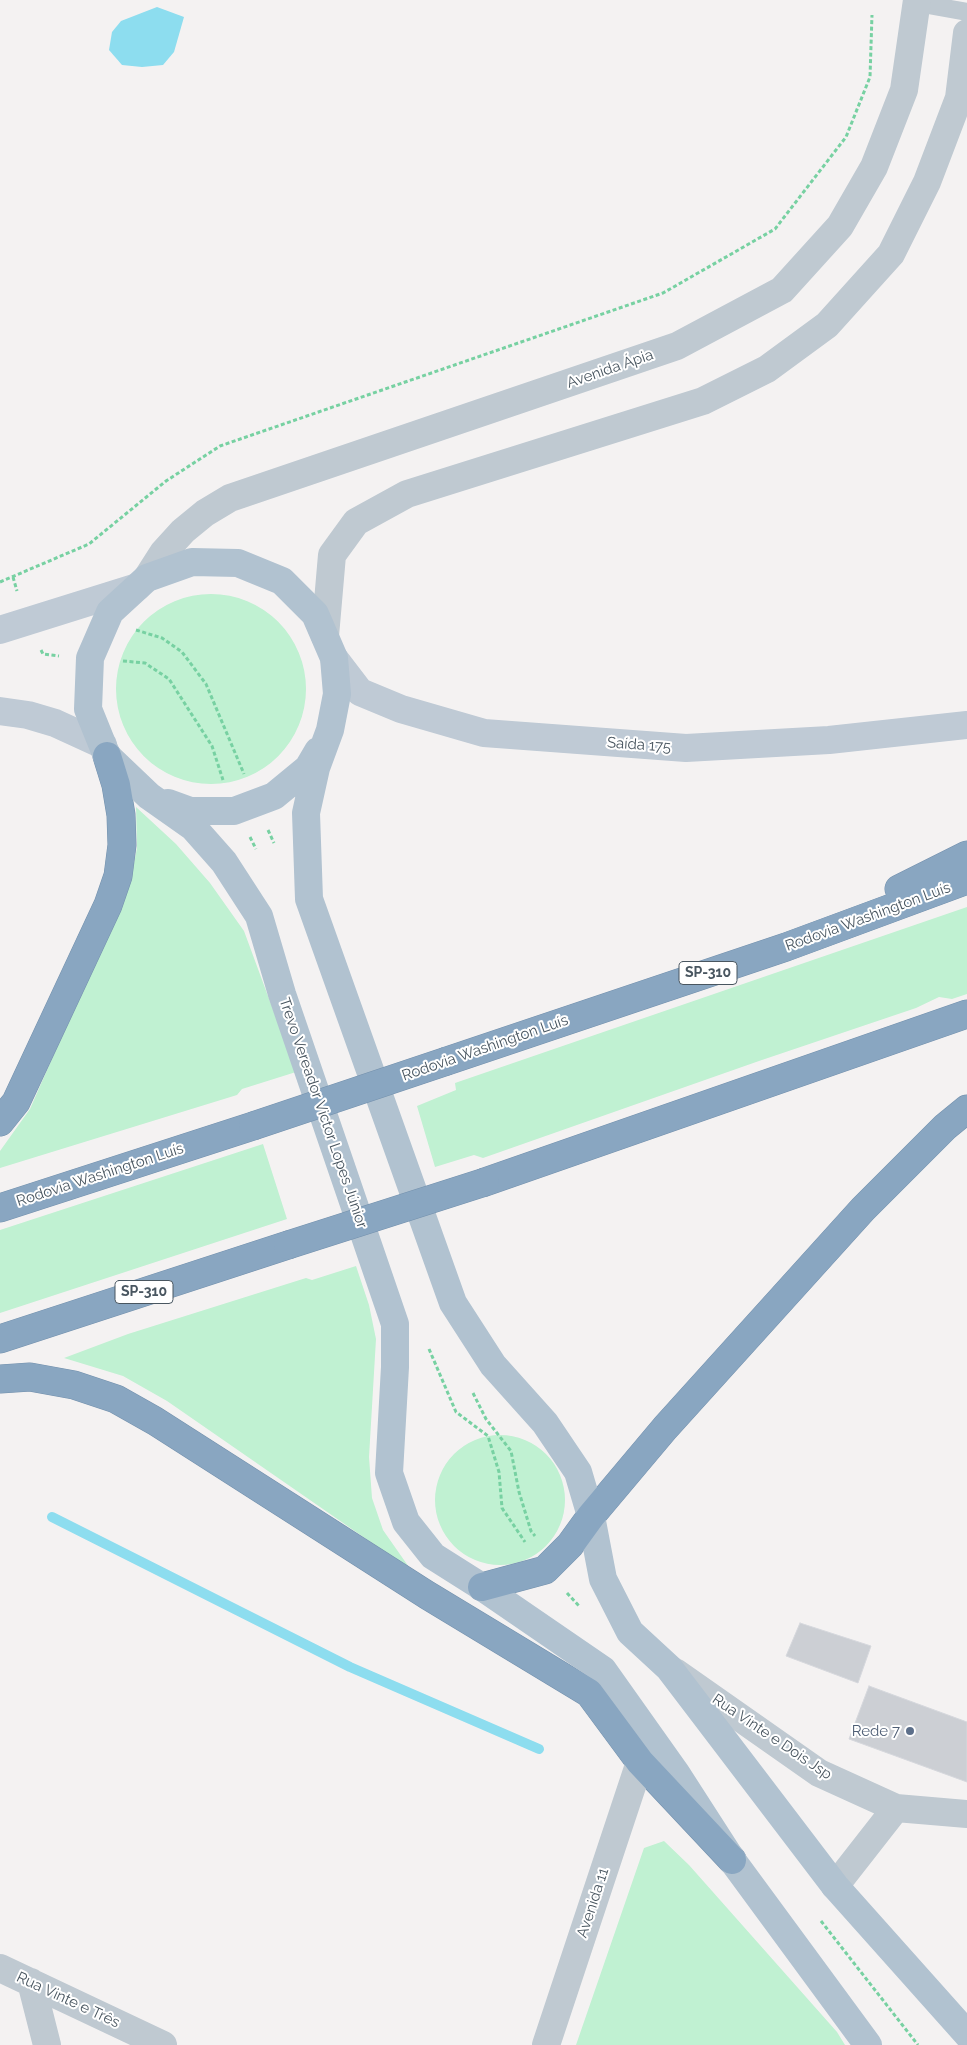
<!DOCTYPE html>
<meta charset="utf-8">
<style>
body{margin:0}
canvas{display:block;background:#f4f2f2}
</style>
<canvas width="967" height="2045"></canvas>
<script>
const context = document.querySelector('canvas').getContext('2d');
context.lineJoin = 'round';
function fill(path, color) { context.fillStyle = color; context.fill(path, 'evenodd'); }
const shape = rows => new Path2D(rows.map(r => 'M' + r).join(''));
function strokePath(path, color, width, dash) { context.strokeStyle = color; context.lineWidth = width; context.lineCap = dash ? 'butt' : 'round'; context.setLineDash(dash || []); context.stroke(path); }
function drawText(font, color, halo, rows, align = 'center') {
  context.font = font + ' Raleway,sans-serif'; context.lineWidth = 4; context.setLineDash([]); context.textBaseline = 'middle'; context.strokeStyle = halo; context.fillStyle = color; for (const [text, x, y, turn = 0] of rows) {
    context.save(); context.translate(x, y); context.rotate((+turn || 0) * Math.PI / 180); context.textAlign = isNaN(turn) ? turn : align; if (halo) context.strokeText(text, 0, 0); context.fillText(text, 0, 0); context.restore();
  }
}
fill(shape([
 '116 689a95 95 0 1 1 190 0a95 95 0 1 1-190 0Z',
 [136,807,176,844,210,883,244,931,296,1072,242,1089,237,1095,0,1168,0,1151,30,1109,131,878,137,848],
 [967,907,967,994,952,999,939,997,916,1008,759,1061,483,1158,474,1155,435,1167,417,1106,456,1090,455,1083],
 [263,1144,287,1219,0,1313,0,1230],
 [356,1266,369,1305,376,1339,369,1457,372,1498,383,1530,411,1570,167,1401,123,1376,64,1358,128,1334,306,1278,312,1280],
 '435 1500a65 65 0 1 1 130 0a65 65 0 1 1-130 0Z',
 [664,1841,689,1865,837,2032,845,2045,576,2045,644,1848]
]), '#c0f1d2');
fill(shape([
 [157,7,184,17,174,52,163,65,142,67,122,65,109,50,112,32,121,21]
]), '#8dddef');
strokePath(shape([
 [52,1517,350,1667,539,1749]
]), '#8dddef', 10);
const building = shape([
 [800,1623,871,1646,858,1683,786,1656,800,1623],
 [869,1686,967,1722,967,1782,849,1739,869,1686]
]);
fill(building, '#cccfd4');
strokePath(building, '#d6d8dd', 1);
const motorway = shape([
 [899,889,967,855],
 [447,1061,786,947,967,880],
 [0,1122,16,1102,108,905,118,876,122,845,121,815,116,785,107,756],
 [485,1182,967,1014],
 [0,1208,253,1126],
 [0,1339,288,1245],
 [0,1379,30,1377,74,1385,116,1399,155,1421,427,1595,589,1693,640,1762,732,1860],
 [482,1587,545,1570,570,1545,591,1516,665,1428,863,1209,945,1127,967,1109]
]);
strokePath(motorway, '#7491ad', 29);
strokePath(shape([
 [13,577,17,591],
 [0,582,89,544,166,481,220,446,663,293,775,229,846,137,870,77,872,15],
 [136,630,162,638,182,652,206,684,244,774],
 [41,650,43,654,59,656],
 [123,661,145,663,169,679,212,746,223,780],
 [268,830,274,843],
 [250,837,256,849],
 [429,1349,456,1412,488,1436,499,1472,502,1508,525,1542],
 [473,1393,486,1419,511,1451,519,1492,531,1531,535,1536],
 [567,1593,580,1607],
 [821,1921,918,2045]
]), '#77d1a2', 3, [4, 2.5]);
strokePath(shape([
 [917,3,967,12]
]), '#bfc9d1', 18);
strokePath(shape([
 [675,1672,819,1773,896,1808,967,1814],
 [835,1886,896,1808],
 [0,1968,163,2045],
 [31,1982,47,2045],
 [546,2045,640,1762]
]), '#bfc9d1', 28);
strokePath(shape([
 [147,578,163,553,183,531,205,513,230,498,677,346,782,290,840,226,874,167,904,90,917,0],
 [325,636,332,555,356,522,407,494,703,401,767,369,827,325,891,254,927,182,959,98,967,33]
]), '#bfc9d1', 28);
strokePath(shape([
 [0,630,137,587],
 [334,658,360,692,401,709,484,733,686,748,829,740,967,725],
 [0,711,28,715,55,723,103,745]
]), '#bfcad5', 28);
strokePath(shape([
 [168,803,190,811,234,811,274,796,308,768,318,751],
 [868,2045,732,1860,676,1773,603,1670,482,1587,433,1556,406,1522,389,1473,395,1367,395,1324,282,994,259,916,224,862,193,827,149,796,107,756,88,709,90,658,110,612,147,578,192,562,238,563,282,581,315,614,334,658,337,694,330,730,316,768,306,813,309,899,453,1303,493,1365,545,1423,578,1472,591,1516,603,1579,630,1632,669,1668,835,1886,967,2034]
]), '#b1c2d0', 28);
strokePath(motorway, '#89a6c1', 28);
const motorwayBridge = shape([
 [253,1126,447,1061],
 [288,1245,485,1182]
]);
strokePath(motorwayBridge, '#7491ad', 29, []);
strokePath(motorwayBridge, '#89a6c1', 28);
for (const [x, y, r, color] of [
 [910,1731,5,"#5c6f8a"]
]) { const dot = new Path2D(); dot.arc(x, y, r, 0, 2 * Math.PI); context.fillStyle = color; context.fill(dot); strokePath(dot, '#fff', 2); }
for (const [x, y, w] of [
 [708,973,58],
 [144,1292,58]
]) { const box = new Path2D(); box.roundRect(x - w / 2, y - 11.5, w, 23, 4); context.fillStyle = '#fff'; context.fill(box); strokePath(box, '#495660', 1); }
drawText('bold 14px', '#495660', null, [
 ["SP-310",708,973],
 ["SP-310",144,1292]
]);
drawText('15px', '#495660', '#fff', [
 ["Avenida Ápia",610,369,-19],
 ["Saída 175",639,745,4],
 ["Rodovia Washington Luís",868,917,-20],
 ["Rodovia Washington Luís",485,1048,-19],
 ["Trevo Vereador Victor Lopes Júnior",323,1113,71],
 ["Rodovia Washington Luís",100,1175,-18],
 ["Rua Vinte e Dois Jsp",772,1737,34],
 ["Avenida 11",593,1903,-72],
 ["Rua Vinte e Três",68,2000,25]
]);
drawText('15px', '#4e5e75', '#fff', [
 ["Rede 7",900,1731]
], 'right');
</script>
